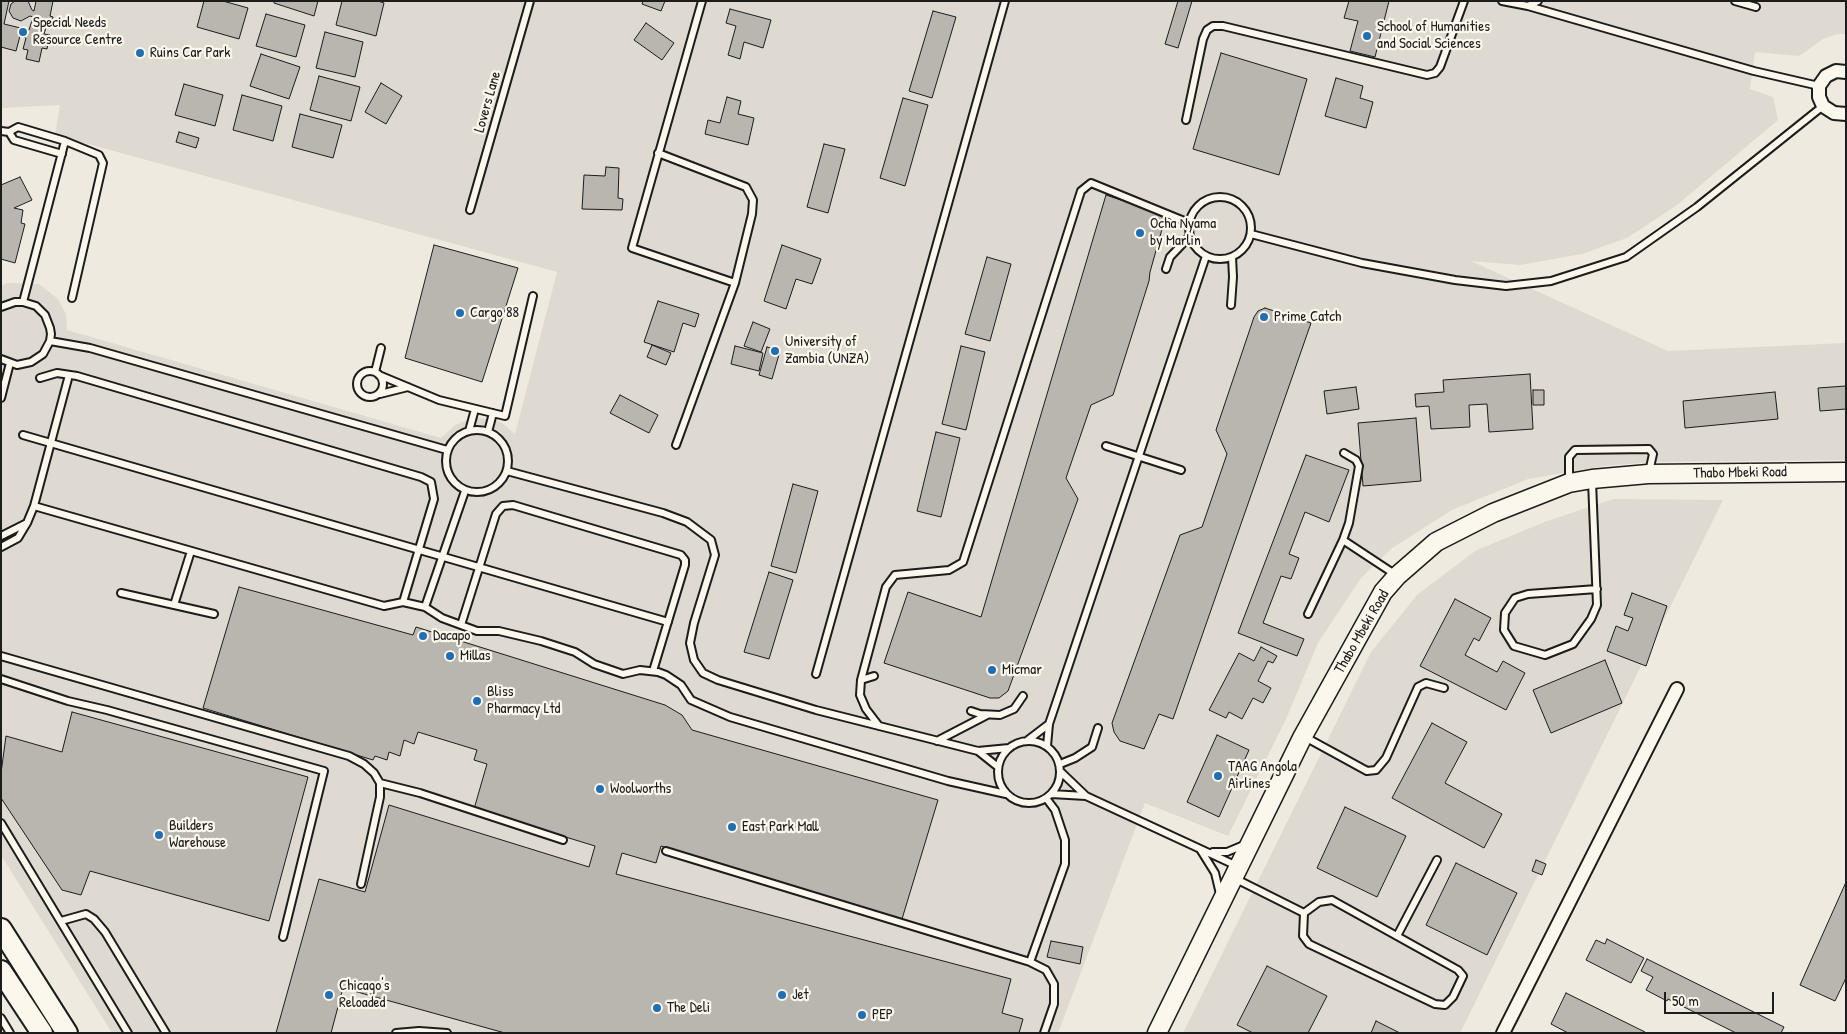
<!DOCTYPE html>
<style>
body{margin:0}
#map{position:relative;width:1847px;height:1034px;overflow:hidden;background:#eeeadf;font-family:"Patrick Hand",sans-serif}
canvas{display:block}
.frame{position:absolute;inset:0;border:2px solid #1c1c1c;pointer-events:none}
.scale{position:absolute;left:1664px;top:992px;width:110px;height:22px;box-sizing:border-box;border:2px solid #1c1c1c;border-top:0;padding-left:6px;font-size:15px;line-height:18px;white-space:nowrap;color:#1c1c1c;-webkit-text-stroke:4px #fbf7ec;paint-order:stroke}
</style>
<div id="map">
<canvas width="1847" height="1034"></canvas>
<div class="frame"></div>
<div class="scale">50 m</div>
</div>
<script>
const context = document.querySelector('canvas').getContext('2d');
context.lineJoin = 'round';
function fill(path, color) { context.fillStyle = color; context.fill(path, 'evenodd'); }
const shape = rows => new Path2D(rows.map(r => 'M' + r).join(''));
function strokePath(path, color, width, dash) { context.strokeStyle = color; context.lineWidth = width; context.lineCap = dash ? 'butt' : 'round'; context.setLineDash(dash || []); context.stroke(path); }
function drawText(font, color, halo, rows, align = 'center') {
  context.font = font + ' "Patrick Hand",sans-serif'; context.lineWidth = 4.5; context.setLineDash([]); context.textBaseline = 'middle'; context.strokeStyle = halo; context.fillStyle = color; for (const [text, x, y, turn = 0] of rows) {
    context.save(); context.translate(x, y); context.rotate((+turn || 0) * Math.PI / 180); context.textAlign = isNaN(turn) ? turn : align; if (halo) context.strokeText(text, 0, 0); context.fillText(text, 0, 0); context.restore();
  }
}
fill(shape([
 [1,1,1846,1,1846,34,1837,34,1823,39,1799,56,1755,52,1750,89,1773,97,1778,120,1677,205,1627,238,1582,254,1520,265,1471,261,1668,351,1846,343,1846,460,1653,462,1604,466,1528,479,1452,510,1392,548,1361,578,1318,643,1286,719,1228,836,1145,803,1058,1033,112,1033,1,855,1,286,7,283,39,284,58,299,66,314,67,330,441,438,455,425,473,418,493,419,502,423,515,434,557,272,55,135,60,105,1,108],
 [1613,499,1723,500,1460,1033,1183,1033,1371,652,1417,595,1475,551,1542,523]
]), '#dedad1');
const building = shape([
 [1,1,9,1,4,24,29,30,33,17,30,16,21,21,13,18,9,11,11,4,15,1,28,1,32,10,34,11,36,1,53,1,50,16,53,17,52,23,48,21,44,34,50,35,47,49,42,48,39,62,26,59,28,50,23,49,26,38,20,36,16,51,1,47,1,1],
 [204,1,223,1,248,8,239,39,197,27,204,1],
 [274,1,318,1,314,16,274,3,274,1],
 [342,1,378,1,384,3,376,36,336,25,342,1],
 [643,1,665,1,661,11,642,4,643,1],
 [1178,1,1192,1,1178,48,1165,44,1178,1],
 [1349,1,1389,1,1375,57,1350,51,1358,21,1344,18,1349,1],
 [730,9,771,20,763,48,744,42,740,59,728,55,736,26,726,23,730,9],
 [933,11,956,17,932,98,909,91,933,11],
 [266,14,305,25,296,57,256,46,266,14],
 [646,23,674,43,662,60,634,40,646,23],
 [325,32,363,42,355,77,316,68,325,32],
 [1221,53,1307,79,1279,175,1193,149,1221,53],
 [261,54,300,67,289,99,250,86,261,54],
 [319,76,360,87,351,121,310,110,319,76],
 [1336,78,1363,86,1360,98,1373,102,1366,128,1325,116,1336,78],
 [381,83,402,96,386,124,365,112,381,83],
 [184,84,223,95,215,126,175,115,184,84],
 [242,95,282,106,273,141,233,130,242,95],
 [727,97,741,101,738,114,754,118,748,145,705,134,708,120,720,123,727,97],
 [903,98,928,105,905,186,880,178,903,98],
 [300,114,342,125,333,158,292,147,300,114],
 [179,132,199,138,196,148,176,142,179,132],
 [824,144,845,149,828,213,807,207,824,144],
 [606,167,619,168,618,198,623,199,622,210,582,209,584,175,605,176,606,167],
 [20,177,32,200,14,208,23,210,21,223,25,224,15,263,1,259,1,185,20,177],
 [1106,195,1166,215,1150,272,1149,281,1113,395,1091,405,1066,478,1078,499,1008,691,999,698,990,698,884,663,908,592,981,617,1106,195],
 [434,245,518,268,482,382,405,358,434,245],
 [782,245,821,259,812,284,796,279,786,309,764,301,782,245],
 [987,257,1011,264,990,341,965,334,987,257],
 [658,301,699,314,695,327,683,323,674,352,644,342,658,301],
 [1265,308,1311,323,1173,719,1159,714,1144,749,1120,741,1114,732,1112,723,1180,535,1202,527,1227,454,1216,430,1254,317,1258,311,1265,308],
 [753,322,770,329,761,352,744,346,753,322],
 [652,345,671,353,666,365,647,357,652,345],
 [735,346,763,353,759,371,731,364,735,346],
 [961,346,985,352,966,430,942,424,961,346],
 [767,347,780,351,772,379,759,375,767,347],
 [1530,374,1533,429,1489,432,1487,404,1469,405,1470,427,1431,429,1429,406,1416,407,1415,394,1444,392,1443,380,1530,374],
 [1846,386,1846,409,1820,411,1818,388,1846,386],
 [1356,387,1359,409,1327,414,1324,391,1356,387],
 [1533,390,1544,390,1544,405,1533,405,1533,390],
 [1775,392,1778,419,1685,428,1683,401,1775,392],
 [620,395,658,415,649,433,610,413,620,395],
 [1416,418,1421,481,1363,486,1358,423,1416,418],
 [936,432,960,438,941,517,917,511,936,432],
 [1306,455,1349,470,1329,522,1305,512,1289,554,1299,558,1291,579,1281,576,1263,623,1304,639,1297,656,1238,633,1306,455],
 [793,484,818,491,796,573,771,566,793,484],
 [769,572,793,580,769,659,744,652,769,572],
 [239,587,413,635,416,627,665,705,682,715,692,730,938,800,902,919,661,846,656,863,622,853,616,874,1011,979,1002,1013,1023,1019,1019,1033,505,1033,343,988,331,1033,276,1033,319,879,365,892,389,805,589,867,595,846,474,809,487,764,474,760,477,750,418,732,414,744,404,740,400,756,389,752,387,760,375,756,373,760,203,708,239,587],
 [1632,593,1667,606,1646,666,1607,651,1616,626,1628,631,1633,618,1624,615,1632,593],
 [1455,599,1491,618,1479,641,1474,638,1465,655,1497,672,1503,661,1525,673,1506,710,1420,666,1455,599],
 [1261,647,1277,656,1273,663,1268,661,1258,681,1271,688,1263,703,1253,698,1242,719,1229,712,1226,718,1209,710,1239,653,1254,661,1261,647],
 [1605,660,1622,703,1551,733,1533,690,1605,660],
 [72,712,308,777,269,921,90,871,81,895,62,890,1,798,1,773,6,736,62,752,72,712],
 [1432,723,1467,742,1445,783,1502,814,1484,848,1392,798,1432,723],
 [1217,735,1249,750,1219,817,1187,802,1217,735],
 [1345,807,1406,836,1377,897,1317,868,1345,807],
 [1536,860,1546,864,1542,875,1532,871,1536,860],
 [1456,863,1517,893,1487,955,1426,925,1456,863],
 [1846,882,1846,978,1835,1001,1800,985,1846,882],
 [1607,939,1644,958,1631,983,1586,960,1596,940,1605,944,1607,939],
 [1051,941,1083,947,1080,964,1047,957,1051,941],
 [1647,959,1784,1027,1781,1033,1736,1033,1668,999,1667,1001,1646,990,1653,977,1641,971,1647,959],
 [1267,966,1327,996,1308,1033,1253,1033,1237,1025,1267,966],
 [1566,993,1645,1032,1645,1033,1568,1033,1551,1024,1566,993],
 [1376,1021,1400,1033,1371,1033,1376,1021]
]);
fill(building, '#b9b6af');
strokePath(building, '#1c1c1c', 1);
const lane = shape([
 [702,1,632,248,735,283],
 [1502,1,1528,6,1538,1],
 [1735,1,1756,7],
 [1528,6,1754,71,1819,86],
 [1186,120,1203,39,1207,30,1213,26,1223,26,1427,75,1435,73,1440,67,1464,1],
 [1,131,9,132,18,127,65,141],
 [9,132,14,140,62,154],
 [658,153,746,187,753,200,752,214,735,283,676,445],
 '1189 228a31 31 0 1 1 62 0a31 31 0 1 1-62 0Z',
 [470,210,530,1],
 [1251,234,1362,263,1455,280,1506,286,1551,281,1626,257,1697,207,1823,106],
 [1166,269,1170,257,1190,236],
 [23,302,65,141,99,155,103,163,72,298],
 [1231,305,1233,277,1232,257],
 [1,307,15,302,23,302,36,306,45,315,50,328,51,334,50,341,43,354,31,362,17,365,1,359],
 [50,341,90,348,447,450],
 '357 384a13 13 0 1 1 26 0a13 13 0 1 1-26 0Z',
 [375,372,381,348],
 [379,375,439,400,505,416,533,296],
 [40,378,57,373,77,376,421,477,431,482,434,499,403,602],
 [380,394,408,387],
 [1,398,10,363],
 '446 461a31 31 0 1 1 62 0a31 31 0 1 1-62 0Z',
 [469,431,475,409],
 [488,432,493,413],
 [23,435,668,622],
 [1106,446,1181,470],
 [1344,453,1356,460,1359,466,1349,523,1343,540,1396,575],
 [507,471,663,513,687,522,711,540,715,555,694,623,690,643,694,660,703,673,718,680,816,710,978,751,1009,748],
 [1569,481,1569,457,1575,450,1649,449,1653,454,1649,472],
 [1592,481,1597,605,1591,619,1573,644,1545,655,1514,646,1504,630,1505,613,1515,598,1528,594,1597,589],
 [34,506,69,375],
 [1,536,27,523],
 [1,547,18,538,27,523,34,506,384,606,403,602,425,607,442,618,477,631,499,631,541,641,575,652,594,664,623,674,640,670,658,672,666,675,681,685,691,700,730,717,948,781,1006,794],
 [121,593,214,614],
 [174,605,191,551],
 [425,607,465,491],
 [1308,614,1343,540],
 [461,625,496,514,503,506,513,505,681,555,685,560,685,565,653,671],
 [1,656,349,756,364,764,374,773,380,783,380,797,361,884],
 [816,674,1005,1],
 [874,676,861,680,860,695,866,709,879,726],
 [1,679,68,701,107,710,324,771,283,937],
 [861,680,886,587,895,575,949,570,963,562,1081,191,1091,183,1189,223],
 [971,711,980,714,1000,715,1014,709,1023,696],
 [1305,737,1367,771,1376,770,1386,758,1418,687,1426,683,1444,688],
 [1028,740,1049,724],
 '998 772a31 31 0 1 1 62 0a31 31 0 1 1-62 0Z',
 [937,741,987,715],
 [1047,746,1049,724,1206,256],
 [978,751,998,767],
 [1060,764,1075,758,1092,747,1098,728],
 [1061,772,1086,796,1237,866],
 [380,783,420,793,563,840],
 [1051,794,1086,796],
 [1,823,128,1033],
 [1200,849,1215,873,1220,894],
 [666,851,1030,962,1065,864,1065,840,1055,810,1046,798],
 [1213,852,1227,852,1246,844],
 [1234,878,1304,913],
 [1332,900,1458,970,1463,976,1453,997,1445,1005,1435,1004,1309,944,1303,936,1304,913,1319,902,1332,900],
 [61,921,86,914,94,919,105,932,166,1033],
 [1397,936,1437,860],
 [1030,962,1046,970,1054,984,1054,1004,1044,1033],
 [1,1018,10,1033],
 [396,1033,419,1031,447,1033]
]);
const street = shape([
 [1846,72,1836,71,1826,76,1819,86,1819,97,1823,106,1834,113,1846,114],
 [1503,1033,1677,689]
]);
const secondary = shape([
 [1157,1033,1303,736,1383,592,1397,576,1436,542,1493,513,1569,483,1592,479,1648,474,1846,472]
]);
const primary = shape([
 [1,929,67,1033],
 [1,971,42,1033]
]);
strokePath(lane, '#1c1c1c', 10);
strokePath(street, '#1c1c1c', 16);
strokePath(secondary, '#1c1c1c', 21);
strokePath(primary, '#1c1c1c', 24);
strokePath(lane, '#fbf7ec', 6);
strokePath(street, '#fbf7ec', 12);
strokePath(secondary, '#fbf7ec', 18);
strokePath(primary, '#fbf7ec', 20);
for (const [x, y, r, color] of [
 [23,32,5,"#1f6fb2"],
 [1367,36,5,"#1f6fb2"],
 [140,53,5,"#1f6fb2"],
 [1140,233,5,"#1f6fb2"],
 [460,313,5,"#1f6fb2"],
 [1264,317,5,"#1f6fb2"],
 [775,351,5,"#1f6fb2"],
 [423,636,5,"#1f6fb2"],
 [450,656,5,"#1f6fb2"],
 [992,670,5,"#1f6fb2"],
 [477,701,5,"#1f6fb2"],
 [1218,776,5,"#1f6fb2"],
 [600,789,5,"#1f6fb2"],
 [732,827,5,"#1f6fb2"],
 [159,835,5,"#1f6fb2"],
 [329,995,5,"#1f6fb2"],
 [782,995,5,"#1f6fb2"],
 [657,1008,5,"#1f6fb2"],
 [862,1015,5,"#1f6fb2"]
]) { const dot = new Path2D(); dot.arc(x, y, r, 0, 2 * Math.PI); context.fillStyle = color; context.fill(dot); strokePath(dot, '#fbf7ec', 2); }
drawText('15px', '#1c1c1c', '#fbf7ec', [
 ["Special Needs",33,23],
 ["Resource Centre",33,40],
 ["School of Humanities",1377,27],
 ["and Social Sciences",1377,44],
 ["Ruins Car Park",150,53],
 ["Ocha Nyama",1150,224],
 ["by Marlin",1150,241],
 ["Cargo 88",470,313],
 ["Prime Catch",1274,317],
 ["University of",785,342],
 ["Zambia (UNZA)",785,359],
 ["Dacapo",433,636],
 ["Millas",460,656],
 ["Micmar",1002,670],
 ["Bliss",487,692],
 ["Pharmacy Ltd",487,709],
 ["TAAG Angola",1228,767],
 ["Airlines",1228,784],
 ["Woolworths",610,789],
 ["Builders",169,826],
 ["Warehouse",169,843],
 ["East Park Mall",742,827],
 ["Chicago's",339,986],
 ["Reloaded",339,1003],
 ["Jet",792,995],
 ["The Deli",667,1008],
 ["PEP",872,1015]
], 'left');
drawText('15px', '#1c1c1c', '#fbf7ec', [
 ["Lovers Lane",488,102,-74],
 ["Thabo Mbeki Road",1740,473,-1],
 ["Thabo Mbeki Road",1362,632,-60]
]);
</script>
